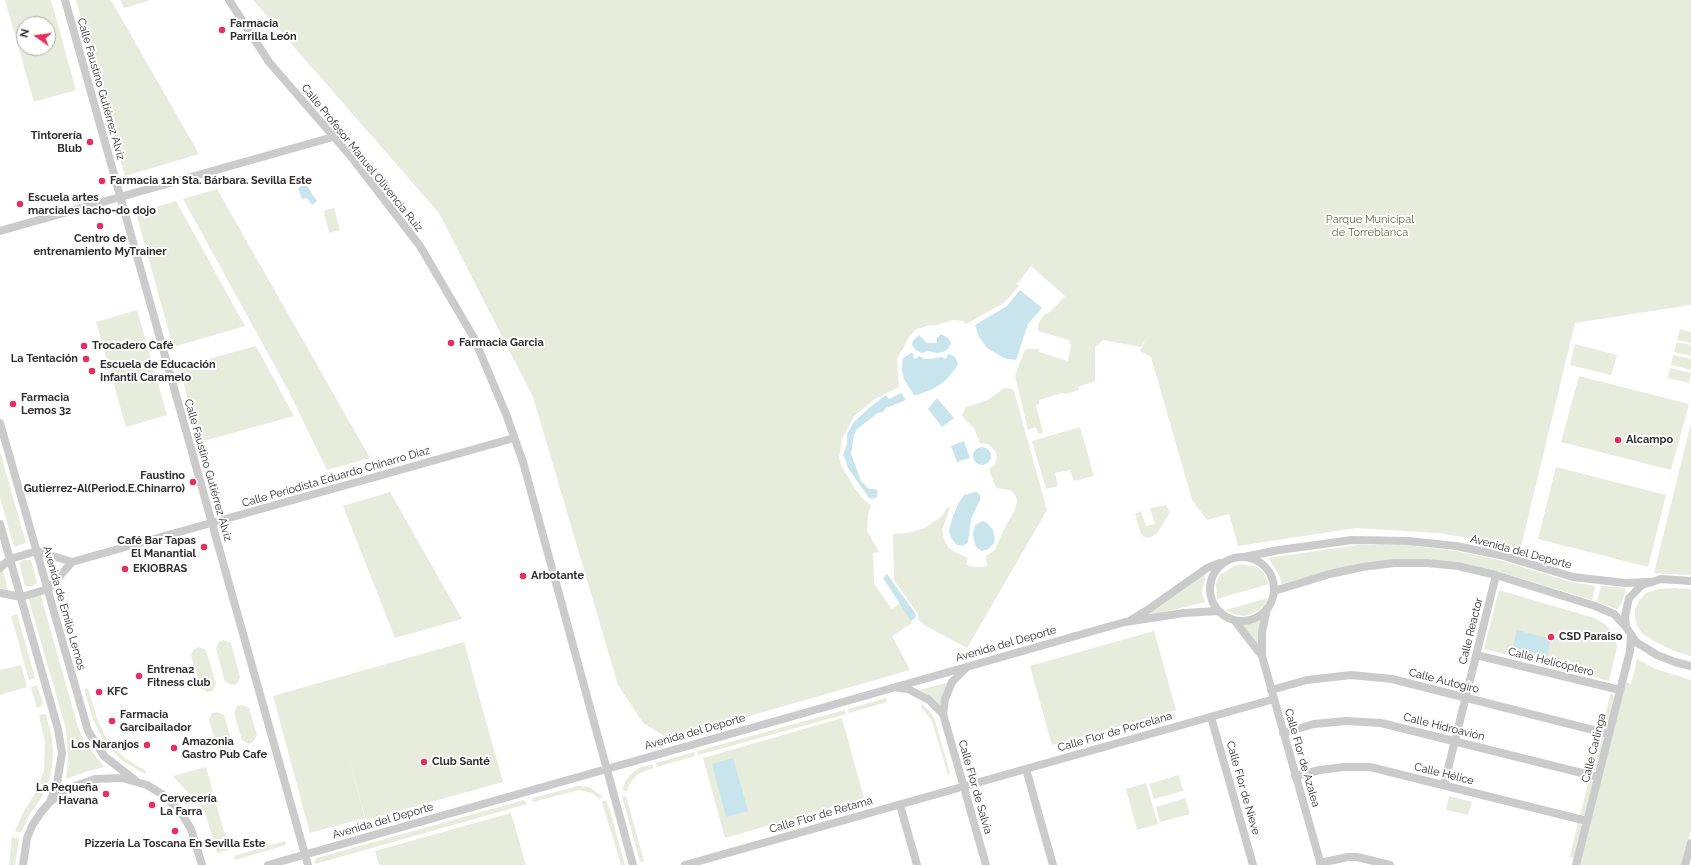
<!DOCTYPE html>
<meta charset="utf-8">
<style>
body{margin:0}
#map{position:relative;width:1691px;height:865px;overflow:hidden;background:#fff;font-family:Raleway,sans-serif}
canvas{display:block}
.north{position:absolute;left:16px;top:16px;width:40px;height:40px;box-sizing:border-box;background:#fff;border:1px solid #ababab;border-radius:50%;rotate:284deg;font-size:11px;font-weight:700;line-height:16px;text-align:center;color:#2e2e2e}
.north::after{content:'';display:block;margin:auto;width:14px;height:18px;background:#e72f5d;clip-path:polygon(50% 0,100% 100%,50% 72%,0 100%)}
</style>
<div id="map">
<canvas width="1691" height="865"></canvas>
<div class="north">N</div>
</div>
<script>
const context = document.querySelector('canvas').getContext('2d');
context.lineJoin = 'round';
function fill(path, color) { context.fillStyle = color; context.fill(path, 'evenodd'); }
const shape = rows => new Path2D(rows.map(r => 'M' + r).join(''));
function strokePath(path, color, width, dash) { context.strokeStyle = color; context.lineWidth = width; context.lineCap = dash ? 'butt' : 'round'; context.setLineDash(dash || []); context.stroke(path); }
function drawText(font, color, halo, rows, align = 'center') {
  context.font = font + ' Raleway,sans-serif'; context.lineWidth = 4; context.setLineDash([]); context.textBaseline = 'middle'; context.strokeStyle = halo; context.fillStyle = color; for (const [text, x, y, turn = 0] of rows) {
    context.save(); context.translate(x, y); context.rotate((+turn || 0) * Math.PI / 180); context.textAlign = isNaN(turn) ? turn : align; if (halo) context.strokeText(text, 0, 0); context.fillText(text, 0, 0); context.restore();
  }
}
fill(shape([
 [5,0,51,0,76,90,34,102],
 [24,24,48,24,48,48,24,48],
 [76,0,111,0,199,154,125,176],
 [120,0,151,0,124,8],
 [253,0,1691,0,1691,305,1575,323,1520,551,1484,541,1439,533,1356,528,1238,546,1229,514,1207,520,1192,500,1151,357,1140,351,1147,337,1141,347,1103,340,1095,347,1095,381,1078,387,1079,390,1065,394,1062,393,1039,400,1039,404,1036,405,1043,433,1038,434,1036,427,1028,430,1015,376,1025,349,1040,349,1039,352,1068,361,1071,346,1069,340,1038,331,1038,324,1044,315,1051,311,1065,296,1031,266,1017,284,1019,286,1004,303,966,324,963,321,952,320,937,325,930,325,917,329,911,334,897,359,899,387,875,399,854,416,842,439,839,458,842,467,856,490,865,501,871,505,868,515,867,531,879,552,873,553,874,584,892,609,901,603,909,614,912,623,892,636,910,670,669,739,643,723,618,685,533,397,439,213],
 [217,189,370,458,327,470,288,390,183,199],
 [176,201,245,326,173,347,136,213],
 [334,208,340,230,329,233,324,211],
 [137,310,167,415,126,427,96,322],
 [1680,329,1691,332,1691,343,1677,340],
 [1677,342,1691,345,1691,356,1674,352],
 [1575,344,1617,355,1611,375,1570,365],
 [256,346,294,416,200,442,179,367],
 [1673,355,1691,359,1691,370,1671,365],
 [1670,368,1691,373,1689,383,1668,378],
 [1579,376,1689,404,1671,470,1561,442],
 [1004,388,1012,389,1014,391,1047,510,967,648,924,625,918,619,918,614,894,580,893,534,908,533,925,528,941,517,948,507,950,508,942,530,944,539,948,547,955,552,968,558,966,564,968,566,980,567,987,566,986,556,995,550,1003,531,1015,510,1017,501,1016,496,1010,490,996,488,989,470,995,464,997,456,996,452,988,444,980,443,974,428,966,421,962,415,966,407,988,400],
 [1691,423,1691,575,1654,573],
 [1080,427,1094,476,1074,481,1070,470,1055,473,1058,486,1046,489,1032,441],
 [0,452,26,543,14,547,0,498],
 [1556,467,1666,495,1648,567,1538,539],
 [390,492,462,619,395,638,343,506],
 [1166,505,1169,511,1169,514,1158,532,1150,538,1144,537,1141,534,1135,514,1141,511,1146,526,1155,524,1150,508],
 [1358,545,1407,545,1455,551,1499,560,1571,582,1595,586,1592,600,1497,571,1459,562,1427,559,1394,559,1361,563,1282,584,1279,575,1268,558],
 [24,560,31,560,37,583,32,586,25,586,19,563],
 [1242,564,1257,567,1263,572,1269,584,1217,599,1216,583,1220,575,1234,566],
 [2,570,3,570,8,591,0,588,0,573],
 [1206,573,1202,592,1205,602,1152,615,1150,613],
 [1601,586,1625,588,1626,591,1619,608,1617,609,1597,602],
 [1672,588,1691,589,1691,656,1674,651,1652,640,1643,634,1637,626,1635,618,1635,609,1639,601,1646,593,1658,589],
 [1499,590,1594,618,1605,624,1614,634,1617,647,1609,681,1484,649],
 [40,593,78,727,84,741,104,767,85,772,66,779,68,758,66,729,28,597],
 [1268,598,1265,604,1259,610,1252,614,1244,616,1234,614,1225,610],
 [17,614,35,678,29,680,11,616],
 [1261,620,1259,647,1243,625,1252,624],
 [1154,631,1176,710,1052,745,1030,666],
 [223,640,231,643,240,677,237,684,232,685,225,682,216,648,219,642],
 [464,642,503,782,366,820,344,741,365,818,310,833,273,696],
 [199,647,206,650,216,684,212,691,207,692,201,689,191,655,194,649],
 [1637,659,1656,669,1691,680,1691,829,1682,865,1580,865,1626,682,1631,684],
 [21,665,27,687,0,695,0,670],
 [949,682,942,698,940,707,928,695,920,690],
 [37,685,43,705,37,708,31,687],
 [88,688,97,718,105,736,114,748,125,758,146,771,145,774,123,761,105,744,93,719,84,689],
 [1611,691,1614,697,1607,727,1602,729],
 [886,698,887,702,849,713,848,709],
 [922,704,931,713,935,720,950,774,948,775,932,721,921,707],
 [242,705,249,708,257,735,253,742,249,744,242,740,234,713,237,706],
 [845,710,846,714,698,755,697,751],
 [217,712,224,715,232,742,228,749,224,751,217,747,209,720,212,713],
 [44,714,46,715,52,739,53,754,51,774,42,797,30,814,21,833,15,831,24,811,36,792,44,771,45,743,39,715],
 [842,718,864,798,725,838,703,758],
 [1600,735,1604,739,1595,771,1591,772],
 [694,752,695,756,657,767,656,763],
 [652,764,654,768,638,774,630,783,627,791,622,790,625,782,632,773,641,767],
 [206,767,229,850,217,853,205,812,173,776],
 [1179,775,1183,791,1154,799,1149,784],
 [1589,779,1593,782,1585,815,1580,816],
 [1146,783,1158,824,1137,830,1126,789],
 [578,786,589,787,602,796,600,799,592,793,579,790,533,802,532,800,533,798],
 [622,796,626,796,644,861,640,862],
 [1449,796,1472,802,1468,815,1446,810],
 [1185,798,1190,814,1160,822,1156,807],
 [524,800,527,804,315,864,315,860,317,858],
 [606,800,610,811,625,865,621,865,602,802],
 [511,813,526,865,379,865,375,851],
 [1578,822,1582,826,1574,858,1570,857],
 [12,837,19,839,15,865,9,865],
 [285,841,286,845,235,860,234,856]
]), '#e7ecdc');
fill(shape([
 [305,183,317,201,312,205,307,198,302,199,298,188],
 [1020,290,1042,308,1028,324,1016,360,1004,358,987,348,979,337,975,325,1007,306],
 [941,334,948,338,951,343,948,349,943,352,937,353,929,351,921,353,916,350,912,345,913,341,919,335,927,343,937,343,937,338],
 [911,353,914,354,913,357,915,359,919,356,924,359,930,359,942,357,946,359,948,354,952,355,955,357,958,364,956,368,945,381,933,389,917,395,914,395,904,379,902,370,903,358],
 [901,393,906,400,886,408,883,412,878,413,857,429,854,435,851,454,861,481,869,489,875,489,878,491,877,497,873,499,869,498,848,468,846,461,843,455,847,444,847,434,854,422,870,407,886,395,889,399],
 [937,398,954,418,942,427,928,409],
 [964,441,970,458,957,462,951,446],
 '973 456a9 9 0 1 1 18 0a9 9 0 1 1-18 0Z',
 [976,492,980,495,980,500,971,519,968,542,966,544,962,546,957,545,951,538,949,531,953,516,958,504,964,495],
 [983,521,988,524,993,530,995,540,993,544,988,549,982,551,977,548,975,544,973,534,975,525],
 [887,574,915,613,916,617,911,621,883,578],
 [1517,630,1551,639,1547,656,1513,647],
 [733,758,748,811,726,817,712,764]
]), '#c8e4ec');
strokePath(shape([
 [65,0,308,865],
 [229,0,269,62,353,159,420,246,474,338,506,414,523,462,633,865],
 [0,231,333,137],
 [0,423,88,731,104,756,136,781],
 [0,524,58,729,62,753,57,783,50,802,42,811,33,824,27,838,23,865],
 '1210 589a32 32 0 1 1 64 0a32 32 0 1 1-64 0Z',
 [1244,557,1279,550,1352,540,1408,541,1456,546,1500,555,1573,577,1625,583,1650,582],
 [72,562,514,438],
 [0,568,10,559,37,551,72,562],
 [1691,581,1661,579,1642,585,1629,598,1625,616,1626,627,1636,642,1657,655,1675,662,1691,666],
 [1274,591,1330,574,1362,567,1394,563,1427,563,1458,566,1496,575,1595,606,1614,614,1626,627],
 [0,593,21,597,48,589,72,562],
 [1267,609,1262,632,1262,656,1321,865],
 [1131,620,1149,609,1207,568,1220,563],
 [1235,621,1262,656],
 [1476,655,1620,690],
 [967,667,952,682,945,699,943,714,986,865],
 [898,688,908,689,929,700,943,714],
 [1271,690,1307,680,1351,675,1392,679,1609,734],
 [1211,717,1253,865],
 [1283,733,1314,724,1346,721,1381,723,1598,777],
 [1026,769,1053,865],
 [1295,776,1320,770,1344,767,1370,767,1587,821],
 [1444,785,1496,575],
 [51,801,70,788,95,779,122,778,147,785,165,796,180,811,191,829,202,865],
 [900,805,917,865],
 [1320,863,1348,857,1357,857,1390,865],
 [268,865,1125,622,1184,613,1218,611],
 [685,865,1274,699],
 [1576,865,1630,651,1631,635],
 [1685,865,1691,843]
]), '#cbcbcb', 8);
for (const [x, y, r, color] of [
 [222,30,4,"#e72f5d"],
 [90,142,4,"#e72f5d"],
 [102,181,4,"#e72f5d"],
 [20,204,4,"#e72f5d"],
 [100,226,4,"#e72f5d"],
 [451,343,4,"#e72f5d"],
 [84,346,4,"#e72f5d"],
 [86,359,4,"#e72f5d"],
 [92,371,4,"#e72f5d"],
 [13,404,4,"#e72f5d"],
 [1618,440,4,"#e72f5d"],
 [193,482,4,"#e72f5d"],
 [204,547,4,"#e72f5d"],
 [125,569,4,"#e72f5d"],
 [523,576,4,"#e72f5d"],
 [1551,637,4,"#e72f5d"],
 [139,676,4,"#e72f5d"],
 [99,692,4,"#e72f5d"],
 [112,721,4,"#e72f5d"],
 [147,745,4,"#e72f5d"],
 [174,748,4,"#e72f5d"],
 [424,762,4,"#e72f5d"],
 [106,794,4,"#e72f5d"],
 [152,805,4,"#e72f5d"],
 [175,831,4,"#e72f5d"]
]) { const dot = new Path2D(); dot.arc(x, y, r, 0, 2 * Math.PI); context.fillStyle = color; context.fill(dot); strokePath(dot, '#fff', 1.5); }
drawText('bold 11px', '#2e2e2e', '#fff', [
 ["Farmacia",230,24],
 ["Parrilla León",230,37],
 ["Tintorería",82,136,"right"],
 ["Blub",82,149,"right"],
 ["Farmacia 12h Sta. Bárbara. Sevilla Este",110,181],
 ["Escuela artes",28,198],
 ["marciales lacho-do dojo",28,211],
 ["Centro de",100,239,"center"],
 ["entrenamiento MyTrainer",100,252,"center"],
 ["Farmacia Garcia",459,343],
 ["Trocadero Café",92,346],
 ["La Tentación",78,359,"right"],
 ["Escuela de Educación",100,365],
 ["Infantil Caramelo",100,378],
 ["Farmacia",21,398],
 ["Lemos 32",21,411],
 ["Alcampo",1626,440],
 ["Faustino",185,476,"right"],
 ["Gutierrez-Al(Period.E.Chinarro)",185,489,"right"],
 ["Café Bar Tapas",196,541,"right"],
 ["El Manantial",196,554,"right"],
 ["EKIOBRAS",133,569],
 ["Arbotante",531,576],
 ["CSD Paraiso",1559,637],
 ["Entrena2",147,670],
 ["Fitness club",147,683],
 ["KFC",107,692],
 ["Farmacia",120,715],
 ["Garcibailador",120,728],
 ["Amazonia",182,742],
 ["Gastro Pub Cafe",182,755],
 ["Los Naranjos",139,745,"right"],
 ["Club Santé",432,762],
 ["La Pequeña",98,788,"right"],
 ["Havana",98,801,"right"],
 ["Cervecería",160,799],
 ["La Farra",160,812],
 ["Pizzería La Toscana En Sevilla Este",175,844,"center"]
], 'left');
drawText('11px', '#2e2e2e', '#fff', [
 ["Calle Faustino Gutiérrez Alviz",101,89,74],
 ["Calle Profesor Manuel Olivencia Ruiz",362,158,51],
 ["Calle Faustino Gutiérrez Alviz",208,470,74],
 ["Calle Periodista Eduardo Chinarro Diaz",336,477,-16],
 ["Avenida del Deporte",1521,552,15],
 ["Avenida de Emilio Lemos",64,608,74],
 ["Calle Reactor",1471,631,-76],
 ["Avenida del Deporte",1006,644,-16],
 ["Calle Helicóptero",1551,662,14],
 ["Calle Autogiro",1444,681,14],
 ["Calle Hidroavión",1444,727,14],
 ["Avenida del Deporte",695,732,-16],
 ["Calle Flor de Porcelana",1115,732,-16],
 ["Calle Carlinga",1594,748,-76],
 ["Calle Flor de Azalea",1302,758,74],
 ["Calle Hélice",1444,774,14],
 ["Calle Flor de Salvia",975,787,74],
 ["Calle Flor de Nieve",1243,788,74],
 ["Calle Flor de Retama",821,815,-16],
 ["Avenida del Deporte",383,821,-16]
]);
drawText('11px', '#5a6b3b', '#fff', [
 ["Parque Municipal",1370,220],
 ["de Torreblanca",1370,233]
]);
</script>
